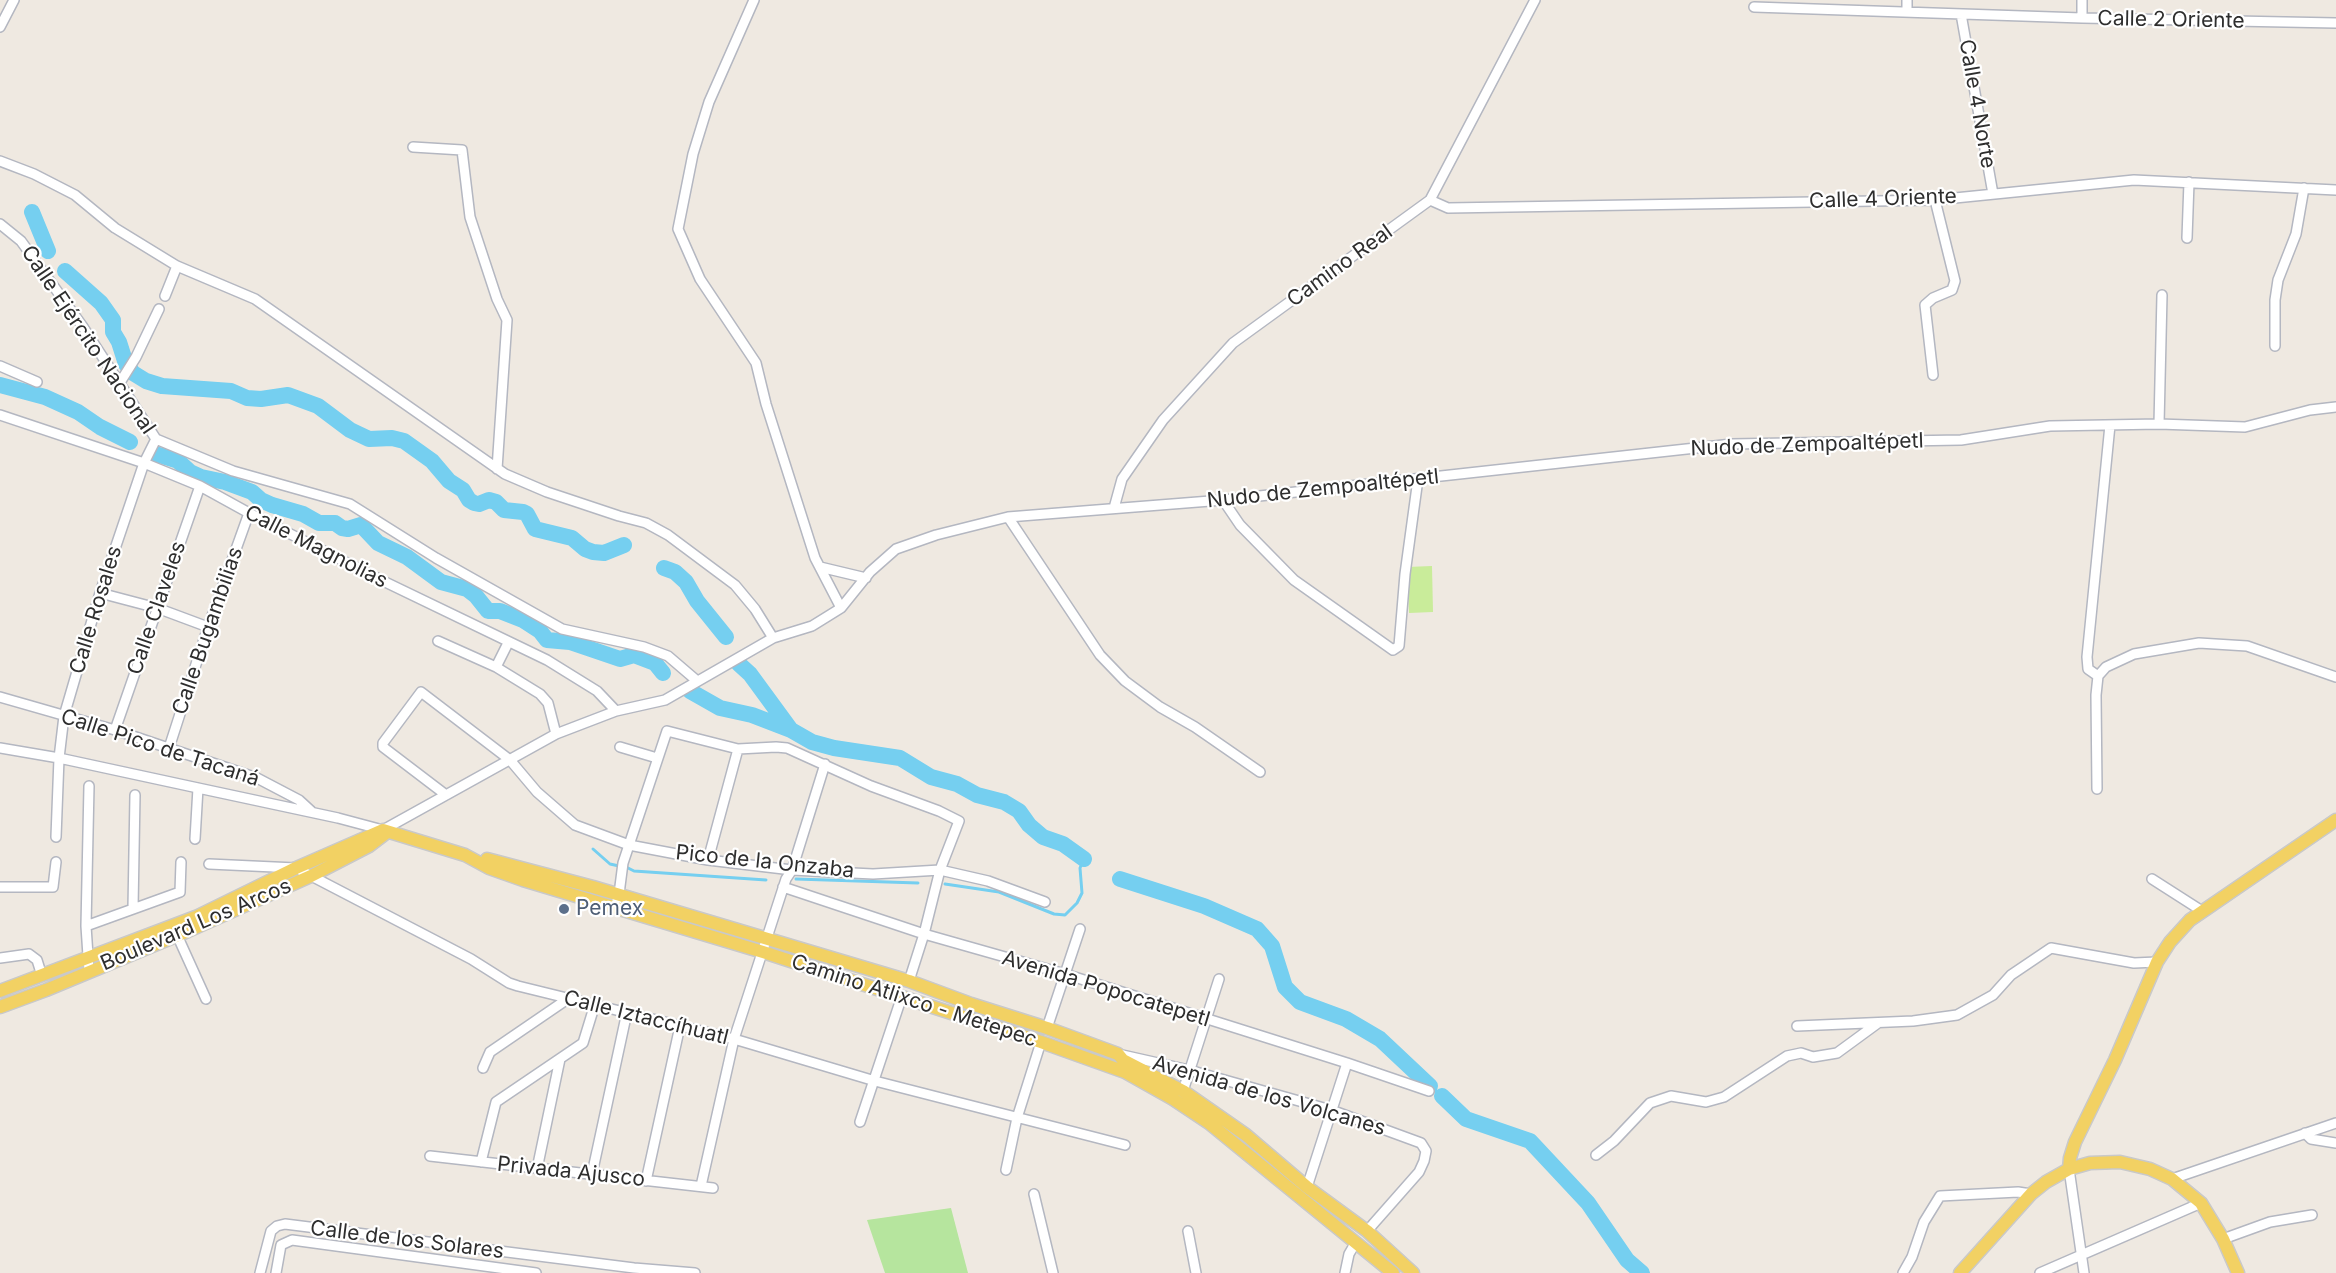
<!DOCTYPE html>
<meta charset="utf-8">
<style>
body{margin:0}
canvas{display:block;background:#efe9e1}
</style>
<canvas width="2336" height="1273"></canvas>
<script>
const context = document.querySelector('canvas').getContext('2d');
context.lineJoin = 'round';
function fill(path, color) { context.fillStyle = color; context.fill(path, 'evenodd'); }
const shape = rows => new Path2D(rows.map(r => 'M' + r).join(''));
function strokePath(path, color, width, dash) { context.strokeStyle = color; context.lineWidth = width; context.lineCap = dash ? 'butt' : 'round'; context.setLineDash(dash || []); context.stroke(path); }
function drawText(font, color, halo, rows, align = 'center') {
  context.font = font + ' Inter,sans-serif'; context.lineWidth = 4.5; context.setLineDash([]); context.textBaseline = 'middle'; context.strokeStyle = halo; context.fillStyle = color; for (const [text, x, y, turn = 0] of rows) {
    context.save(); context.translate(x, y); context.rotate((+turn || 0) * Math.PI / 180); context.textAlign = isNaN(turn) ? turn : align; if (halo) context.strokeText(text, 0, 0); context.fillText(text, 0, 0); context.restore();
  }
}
fill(shape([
 [951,1208,968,1273,885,1273,867,1220]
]), '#b6e59e');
fill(shape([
 [1432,566,1433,612,1409,613,1407,567]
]), '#c9ec9a');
strokePath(shape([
 [593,849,610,864,619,866],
 [626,867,634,871,766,880],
 [796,879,918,883],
 [945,884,999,892,1054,914,1065,915,1077,903,1082,893,1080,868,1084,859]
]), '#75cff0', 3);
strokePath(shape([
 [32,212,48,251],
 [65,271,101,303,113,320,113,332,119,342,126,364,133,373,146,381,162,386,231,391,247,398,261,399,288,395,318,406,350,430,369,439,392,438,404,441,432,461,449,481,463,490,469,500,474,503,479,504,489,500,496,502,504,510,523,512,527,514,535,529,572,538,585,549,593,552,604,553,624,545],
 [0,385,45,397,78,412,100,427,130,442],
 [156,454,178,461,190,472,201,477,225,482,252,492,261,500,272,505,303,514,319,523,335,523,342,528,348,529,361,525,378,543,407,557,441,582,467,589,476,596,488,611,500,611,523,620,540,631,547,640,570,642,620,659,634,655,655,663,663,673],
 [664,568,675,572,686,582,697,601,726,637],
 [739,664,750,674,791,730,812,742,834,748,900,758,931,777,957,784,977,795,1004,802,1019,811,1029,825,1043,837,1063,844,1084,859],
 [690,691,720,708,752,715,791,730],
 [1120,879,1204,906,1257,929,1272,946,1285,987,1300,1002,1346,1019,1380,1039,1430,1086],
 [1442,1096,1466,1119,1530,1141,1588,1203,1627,1260,1642,1273]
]), '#75cff0', 16);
const minor = shape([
 [754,0,709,102,693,154,678,229,700,279,756,363,766,404,815,558,841,608],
 [1907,0,1907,12],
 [1754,7,2082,18,2336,23],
 [1961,14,1993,194],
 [2082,18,2082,0],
 [0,27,14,0],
 [413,147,462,150,470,217,497,299,507,320,497,469],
 [0,161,34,174,75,195,115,228,177,266,255,299,505,474,547,492,619,516,646,523,668,535,735,585,755,609,773,638],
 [1430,200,1448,208,1935,200,2134,180,2336,190],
 [0,224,21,241,83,327,156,439,144,463,100,593,64,716,59,758,56,837],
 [2187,238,2189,182],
 [165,296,177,266],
 [2275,346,2275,300,2278,280,2296,234,2304,188],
 [0,366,37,382],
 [1933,375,1925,305,1933,298,1952,290,1955,281,1935,200],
 [119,384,136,357,159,309],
 [0,415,144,463,200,486,249,513,381,580,547,660,597,691,616,711],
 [2159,424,2162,295],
 [156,439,233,471,350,504,436,558,562,629,644,647,668,656,696,680],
 [1223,500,1240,525,1294,580,1393,650,1399,646,1405,574,1418,479],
 [1114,508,1122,479,1163,420,1233,343,1430,200,1535,0],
 [1008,517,1100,655,1125,681,1160,707,1195,727,1260,772],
 [820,567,866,578],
 [100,593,157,608,208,627],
 [438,641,496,667,540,694,548,703,556,734],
 [496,667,508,643],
 [2098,676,2088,669,2087,657,2110,425],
 [0,697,115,730,257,778,299,800,311,811],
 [115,730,200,486],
 [620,747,657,758],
 [0,748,59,758,198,788,338,818,383,830,556,734,616,711,665,700,773,638,812,626,841,608,870,572,896,549,936,535,1008,517,1223,500,1732,444,1961,440,2050,426,2159,424,2245,427,2310,410,2336,407],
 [169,748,208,627,249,513],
 [2097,789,2096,695,2098,676,2106,667,2134,654,2199,643,2247,646,2336,677],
 [446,795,383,747,383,743,421,692,510,760,537,792,575,825,629,845,708,860,792,870,873,874,940,870,988,881,1045,902],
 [195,839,198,788],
 [708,860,738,749],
 [209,864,296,868,471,959,509,983,518,986,734,1039,875,1081,1125,1145],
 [2152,879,2202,911],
 [0,887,53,887,56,862],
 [783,887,924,934,1065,974,1347,1063,1429,1091],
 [615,907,619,894,623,863,667,731,738,749,776,747,787,748,871,786,939,811,959,821,940,870,924,934,909,981],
 [133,908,135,795],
 [86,926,180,892,181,862],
 [177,935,206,999],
 [0,958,29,954,37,960,42,976],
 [89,971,86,926,89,786],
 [1797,1026,1913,1021,1957,1015,1993,995,2011,975,2051,948,2134,963,2157,962],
 [1047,1028,1080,929],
 [1118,1054,1189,1070,1331,1110,1421,1143,1426,1151,1424,1161,1419,1172,1367,1231],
 [483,1068,490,1052,569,998],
 [1183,1091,1219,979],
 [860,1122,902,996],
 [2305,1133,2311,1139,2336,1143],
 [1596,1155,1614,1141,1650,1103,1671,1096,1706,1102,1724,1097,1787,1056,1801,1053,1813,1057,1837,1053,1878,1023],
 [430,1156,713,1188],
 [481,1162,496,1102,583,1043,595,1004],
 [537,1169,560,1059],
 [2069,1169,2084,1273],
 [1006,1170,1017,1118,1041,1042],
 [592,1174,627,1012],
 [2172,1179,2336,1123],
 [646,1181,680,1026],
 [701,1186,734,1039,786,879,792,870,825,764],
 [1307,1187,1347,1063],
 [1034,1194,1053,1273],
 [1188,1231,1196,1273],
 [2223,1239,2270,1222,2312,1215],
 [260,1273,271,1231,277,1226,285,1224,634,1268,695,1273],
 [276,1273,281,1245,292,1240,536,1273],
 [1345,1273,1349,1254,1356,1242],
 [1903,1273,1912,1257,1924,1222,1940,1196,2018,1192,2031,1194],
 [2040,1273,2201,1203]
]);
const major = shape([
 [487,859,593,887,909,981,971,1004,1047,1028,1118,1054,1123,1060,1183,1091,1246,1135,1307,1187,1367,1231,1413,1273],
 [0,991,198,916,296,868,383,830,465,855,489,868,523,880,763,952,1041,1042,1125,1072,1173,1099,1209,1123,1393,1273],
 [0,1007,46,990,188,931,311,876,369,846,386,833],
 [2069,1169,2070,1158,2075,1142,2115,1060,2157,962,2170,942,2190,920,2336,820],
 [1960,1273,2031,1194,2046,1182,2069,1169,2090,1163,2120,1162,2150,1169,2172,1179,2201,1203,2223,1239,2238,1273]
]);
strokePath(minor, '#b4b7c1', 12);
strokePath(major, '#c9c9c9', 15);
strokePath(minor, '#fff', 9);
strokePath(major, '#f2d163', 12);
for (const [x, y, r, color] of [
 [564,909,6,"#5c6f8a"]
]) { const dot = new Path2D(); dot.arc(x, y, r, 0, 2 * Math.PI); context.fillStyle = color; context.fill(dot); strokePath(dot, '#fff', 2); }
drawText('21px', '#2e2e2e', '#fff', [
 ["Calle 2 Oriente",2171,20,1],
 ["Calle 4 Norte",1977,104,80],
 ["Calle 4 Oriente",1883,199,-2],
 ["Camino Real",1340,266,-36],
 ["Calle Ejército Nacional",88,340,56],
 ["Nudo de Zempoaltépetl",1807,445,-2],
 ["Nudo de Zempoaltépetl",1323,489,-6],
 ["Calle Magnolias",316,547,27],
 ["Calle Claveles",157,608,-71],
 ["Calle Rosales",96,610,-73],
 ["Calle Bugambilias",208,631,-71],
 ["Calle Pico de Tacaná",160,748,18],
 ["Pico de la Onzaba",765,862,6],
 ["Boulevard Los Arcos",196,925,-23],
 ["Avenida Popocatepetl",1106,989,17],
 ["Camino Atlixco - Metepec",914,1001,18],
 ["Calle Iztaccíhuatl",646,1018,14],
 ["Avenida de los Volcanes",1269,1096,16],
 ["Privada Ajusco",571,1172,6],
 ["Calle de los Solares",407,1240,7]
]);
drawText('21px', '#4e5e75', '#fff', [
 ["Pemex",576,909]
], 'left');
</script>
